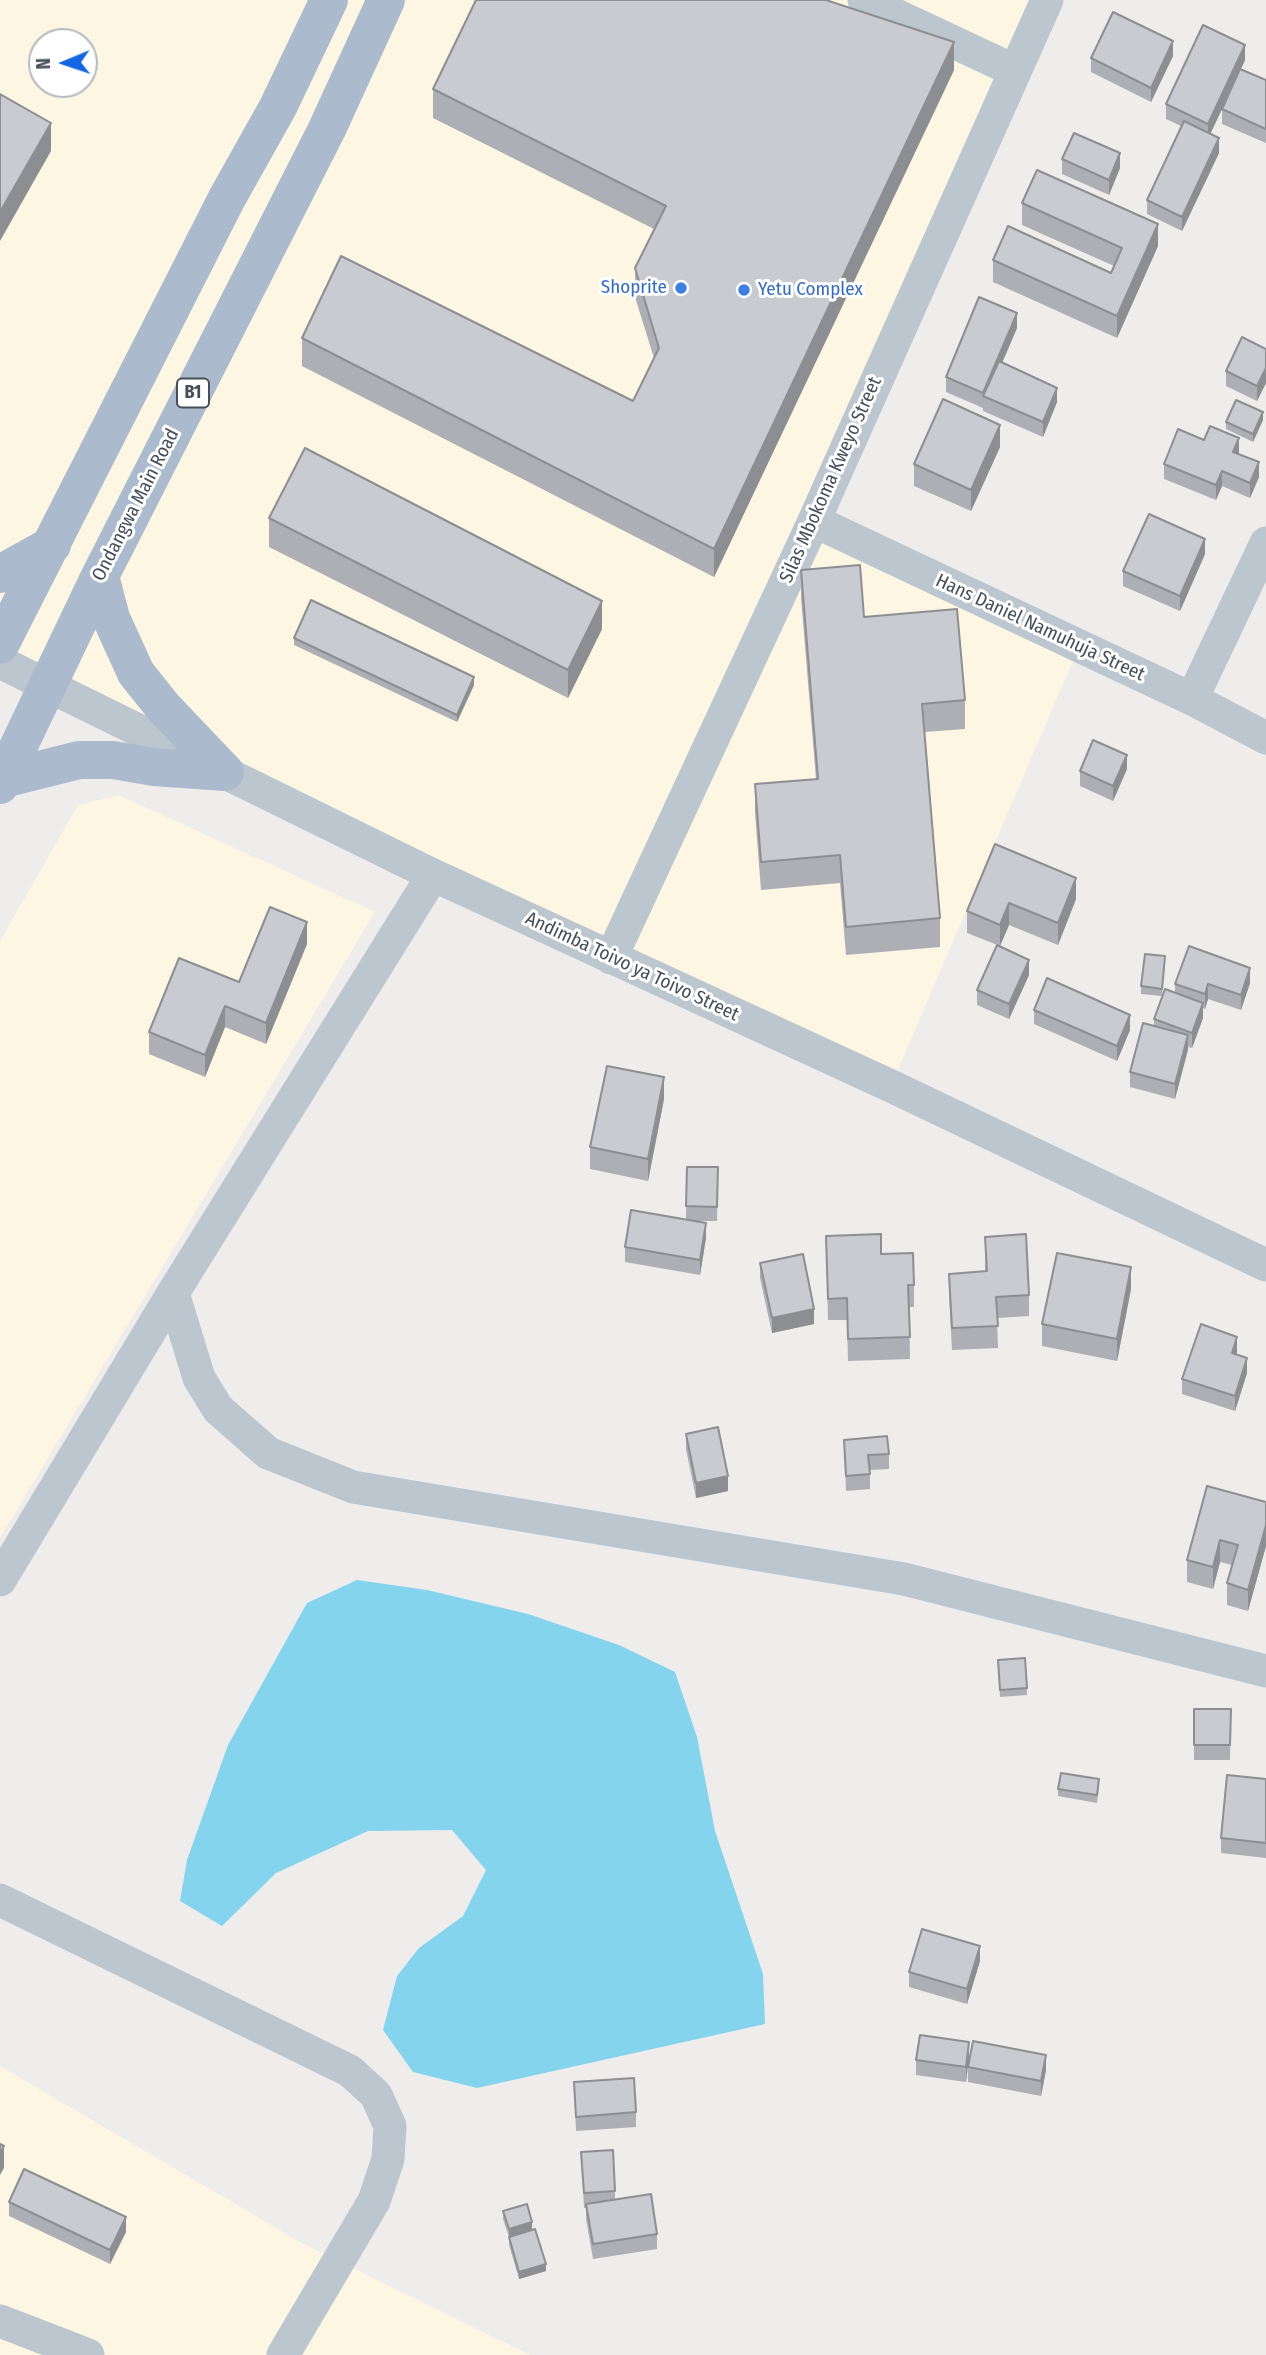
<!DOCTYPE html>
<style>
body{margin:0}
#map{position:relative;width:1266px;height:2355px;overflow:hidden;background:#efecec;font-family:"Fira Sans Condensed",sans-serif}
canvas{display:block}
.north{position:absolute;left:28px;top:28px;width:70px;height:70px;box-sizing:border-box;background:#fff;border:2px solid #b4b9bd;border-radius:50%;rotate:268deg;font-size:19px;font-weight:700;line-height:28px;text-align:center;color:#444f5a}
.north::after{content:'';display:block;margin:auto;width:24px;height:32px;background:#1466e1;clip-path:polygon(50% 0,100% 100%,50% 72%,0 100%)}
</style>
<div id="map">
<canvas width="1266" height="2355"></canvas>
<div class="north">N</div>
</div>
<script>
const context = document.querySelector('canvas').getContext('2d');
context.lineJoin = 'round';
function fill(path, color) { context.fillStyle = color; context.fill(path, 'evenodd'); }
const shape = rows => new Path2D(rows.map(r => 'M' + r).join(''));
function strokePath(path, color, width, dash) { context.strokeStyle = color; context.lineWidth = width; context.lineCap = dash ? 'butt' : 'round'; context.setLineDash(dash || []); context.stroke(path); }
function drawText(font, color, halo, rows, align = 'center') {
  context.font = font + ' "Fira Sans Condensed",sans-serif'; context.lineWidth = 6; context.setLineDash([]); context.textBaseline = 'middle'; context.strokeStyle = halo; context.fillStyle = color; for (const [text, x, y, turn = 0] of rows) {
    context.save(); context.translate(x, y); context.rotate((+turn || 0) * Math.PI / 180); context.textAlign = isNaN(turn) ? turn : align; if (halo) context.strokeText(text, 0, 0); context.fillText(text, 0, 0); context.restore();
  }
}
fill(shape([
 [0,0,1047,0,814,520,1079,647,891,1086,0,662],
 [42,42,84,42,84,84,42,84],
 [119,795,375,912,0,1538,0,941,78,805],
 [0,2066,302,2243,530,2355,0,2355]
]), '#fcf6e3');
fill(shape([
 [357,1580,427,1590,528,1614,619,1645,675,1672,697,1737,715,1831,763,1974,765,2024,477,2088,413,2072,383,2030,397,1976,419,1948,463,1916,486,1870,452,1830,368,1831,276,1873,222,1926,180,1901,187,1860,228,1745,307,1603]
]), '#84d4ed');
strokePath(shape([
 [864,0,1013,70],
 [814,521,1192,699,1266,738],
 [0,662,433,875,891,1086,1266,1265],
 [1192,699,1266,543],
 [611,958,814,521,1047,0],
 [173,1293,199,1378,218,1409,268,1453,353,1487,904,1579,1266,1671],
 [0,1580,173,1293,433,875],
 [0,1900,350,2071,376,2095,390,2126,388,2159,374,2201,283,2355],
 [0,2321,88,2355]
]), '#bcc6cf', 33);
strokePath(shape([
 [0,574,52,545],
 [100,576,111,618,136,673,164,708,225,772],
 [0,645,227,198,278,107,329,0],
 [3,779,79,760,113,760,154,767,225,772],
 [0,785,100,576,327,129,386,0]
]), '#abbbcd', 38);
fill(shape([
 [1173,56,1151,102,1091,72,1091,58],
 [1245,60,1241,69,1266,80,1266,143,1222,124,1222,109,1225,103,1210,134,1219,153,1182,231,1147,214,1147,200,1181,126,1166,119,1166,104],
 [954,70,714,577,302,366,302,338,633,401,654,358,635,297,635,268,654,229,433,118,433,89],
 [1062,159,1120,168,1109,195,1062,174],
 [1022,203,1158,246,1117,338,993,282,993,260,1111,273,1114,266,1022,225],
 [1017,328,1002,363,1057,402,1043,437,983,411,983,408,946,392,946,377],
 [1266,349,1266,383,1257,401,1226,386,1226,371],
 [1263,420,1253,442,1226,429,1226,422],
 [1204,440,1239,453,1238,454,1259,477,1250,498,1222,486,1216,500,1164,479,1164,464],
 [1000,447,971,511,914,486,914,464],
 [269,518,602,629,568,698,269,547],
 [1205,554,1180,611,1123,586,1123,571],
 [801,570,864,617,965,700,965,729,925,732,940,918,940,947,846,955,840,883,761,890,755,813,755,784,816,779,801,598],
 [294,638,474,685,457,722,294,645],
 [1127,769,1113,801,1080,786,1080,771],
 [995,844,1076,899,1058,945,1009,925,1000,946,967,933,967,911],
 [307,944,266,1044,225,1027,205,1077,149,1054,149,1032],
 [1165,964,1162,996,1141,994,1141,986],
 [1029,975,1009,1019,977,1005,977,990],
 [1250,983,1241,1010,1208,999,1205,1009,1203,1008,1203,1018,1192,1048,1188,1047,1175,1099,1130,1087,1130,1072,1154,1026,1154,1019,1175,993,1175,984],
 [1034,1010,1130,1030,1117,1061,1034,1024],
 [664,1099,648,1181,590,1169,590,1147],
 [687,1167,718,1167,717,1221,695,1221,706,1238,700,1275,625,1262,625,1247,686,1219],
 [826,1236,881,1254,914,1285,914,1307,909,1307,910,1359,848,1361,847,1320,828,1320],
 [985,1237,1029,1295,1029,1316,997,1318,998,1348,952,1350,949,1295,949,1274,985,1271],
 [760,1263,814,1324,772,1333,760,1278],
 [1131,1289,1117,1361,1042,1346,1042,1324],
 [1237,1352,1236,1355,1247,1373,1235,1411,1182,1394,1182,1379],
 [686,1434,728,1491,696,1498,686,1449],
 [844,1440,889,1454,889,1469,870,1470,870,1489,846,1491],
 [1266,1502,1266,1546,1248,1611,1227,1605,1227,1583,1232,1565,1220,1562,1213,1589,1187,1582,1187,1560],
 [998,1660,1027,1688,1027,1695,1000,1697],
 [1194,1709,1231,1709,1230,1760,1194,1760],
 [1266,1779,1266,1858,1221,1853,1221,1838],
 [1099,1787,1097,1803,1058,1796,1058,1789],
 [980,1961,967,2004,909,1987,909,1972],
 [969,2057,966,2082,916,2075,916,2060],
 [968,2067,1046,2070,1041,2096,968,2082],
 [574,2082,636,2112,636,2127,576,2131],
 [581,2152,615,2191,615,2200,657,2234,657,2249,593,2259,586,2219,586,2208,584,2208],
 [9,2202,126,2232,110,2264,9,2216],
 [503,2211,532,2229,509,2237,503,2219],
 [509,2237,546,2271,519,2279,509,2245]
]), '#adafb4');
fill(shape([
 [1173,41,1173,56,1151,102,1151,88],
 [954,42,954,70,714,577,714,549],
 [1245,45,1245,60,1208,139,1208,124],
 [51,123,51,151,0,241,0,212],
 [1219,138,1219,153,1182,231,1182,217],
 [1120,153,1120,168,1109,195,1109,180],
 [1158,224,1158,246,1117,338,1117,316],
 [1017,313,1017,328,987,398,983,396,983,408,983,393],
 [1266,368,1266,383,1257,401,1257,386],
 [1057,388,1057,402,1043,437,1043,422],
 [1263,412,1263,420,1253,442,1253,434],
 [1000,425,1000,447,971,511,971,490],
 [1239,438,1239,453,1233,467,1233,452],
 [1259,462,1259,477,1250,498,1250,483],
 [1222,471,1222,486,1216,500,1216,485],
 [1205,539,1205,554,1180,611,1180,596],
 [602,601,602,629,568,698,568,670],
 [474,677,474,685,457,722,457,715],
 [1127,755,1127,769,1113,801,1113,786],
 [1076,878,1076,899,1058,945,1058,923],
 [1009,903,1009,925,1000,946,1000,925],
 [307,922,307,944,266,1044,266,1023],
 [1029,960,1029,975,1009,1019,1009,1004],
 [1250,968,1250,983,1241,1010,1241,995],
 [1208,984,1208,999,1205,1009,1205,994],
 [1203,1003,1203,1018,1192,1048,1192,1033],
 [225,1006,225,1027,205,1077,205,1055],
 [1130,1015,1130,1030,1117,1061,1117,1046],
 [1188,1035,1188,1050,1175,1099,1175,1084],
 [664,1077,664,1099,648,1181,648,1159],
 [706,1223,706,1238,700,1275,700,1260],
 [1131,1267,1131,1289,1117,1361,1117,1339],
 [814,1309,814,1324,772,1333,772,1318],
 [1237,1337,1237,1352,1232,1368,1232,1353],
 [1247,1358,1247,1373,1235,1411,1235,1396],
 [728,1476,728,1491,696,1498,696,1483],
 [1266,1525,1266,1546,1248,1611,1248,1590],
 [1220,1540,1220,1562,1213,1589,1213,1567],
 [980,1946,980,1961,967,2004,967,1989],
 [969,2042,969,2057,966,2082,966,2067],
 [1046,2055,1046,2070,1041,2096,1041,2081],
 [4,2146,4,2168,0,2175,0,2153],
 [126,2217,126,2232,110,2264,110,2250],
 [532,2222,532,2229,509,2237,509,2229],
 [546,2264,546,2271,519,2279,519,2272]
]), '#8d8e92');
const building = shape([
 [476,0,826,0,954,42,714,549,302,338,341,256,633,401,659,348,635,268,666,206,433,89,476,0],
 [1113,12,1173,41,1151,88,1091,58,1113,12],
 [1203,25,1245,45,1208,124,1166,104,1203,25],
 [1240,69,1266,80,1266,129,1222,109,1240,69],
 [0,94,51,123,0,212,0,94],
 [1184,121,1219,138,1182,217,1147,200,1184,121],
 [1074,133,1120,153,1109,180,1062,159,1074,133],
 [1037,170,1158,224,1117,316,993,260,1008,226,1111,273,1122,248,1022,203,1037,170],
 [979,297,1017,313,983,393,946,377,979,297],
 [1242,337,1266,349,1266,368,1257,386,1226,371,1242,337],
 [999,361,1057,388,1043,422,983,396,999,361],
 [943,399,1000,425,971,490,914,464,943,399],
 [1236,400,1263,412,1253,434,1226,422,1236,400],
 [1210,426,1239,438,1233,452,1259,462,1250,483,1222,471,1216,485,1164,464,1178,429,1204,440,1210,426],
 [305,448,602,601,568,670,269,518,305,448],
 [1149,514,1205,539,1180,596,1123,571,1149,514],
 [860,565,864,617,957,609,965,700,922,704,940,918,846,927,840,855,761,862,755,784,818,779,801,570,860,565],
 [311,600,474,677,457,715,294,638,311,600],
 [1093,740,1127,755,1113,786,1080,771,1093,740],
 [995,844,1076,878,1058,923,1009,903,1000,925,967,911,995,844],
 [270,907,307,922,266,1023,225,1006,205,1055,149,1032,179,958,239,982,270,907],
 [997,945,1029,960,1009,1004,977,990,997,945],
 [1189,946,1250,968,1241,995,1208,984,1205,994,1175,984,1189,946],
 [1145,954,1165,956,1162,989,1141,986,1145,954],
 [1047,978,1130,1015,1117,1046,1034,1010,1047,978],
 [1165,989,1203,1003,1192,1033,1154,1019,1165,989],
 [1143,1023,1188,1035,1175,1084,1130,1072,1143,1023],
 [607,1066,664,1077,648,1159,590,1147,607,1066],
 [687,1167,718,1167,717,1207,686,1206,687,1167],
 [631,1210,706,1223,700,1260,625,1247,631,1210],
 [881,1234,881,1254,913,1253,914,1285,908,1285,910,1337,848,1339,847,1298,828,1299,826,1236,881,1234],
 [1026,1234,1029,1295,996,1297,998,1326,952,1328,949,1274,987,1271,985,1237,1026,1234],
 [1057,1253,1131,1267,1117,1339,1042,1324,1057,1253],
 [803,1254,814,1309,772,1318,760,1263,803,1254],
 [1201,1324,1237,1337,1232,1353,1247,1358,1235,1396,1182,1379,1201,1324],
 [718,1427,728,1476,696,1483,686,1434,718,1427],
 [887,1436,889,1454,868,1455,870,1474,846,1476,844,1440,887,1436],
 [1207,1486,1266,1502,1266,1525,1248,1590,1227,1583,1238,1545,1220,1540,1213,1567,1187,1560,1207,1486],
 [1025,1658,1027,1688,1000,1690,998,1660,1025,1658],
 [1194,1709,1231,1709,1230,1745,1194,1745,1194,1709],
 [1061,1773,1099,1779,1097,1795,1058,1789,1061,1773],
 [1227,1775,1266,1779,1266,1843,1221,1838,1227,1775],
 [922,1929,980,1946,967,1989,909,1972,922,1929],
 [920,2035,969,2042,966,2067,916,2060,920,2035],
 [973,2041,1046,2055,1041,2081,968,2067,973,2041],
 [634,2078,636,2112,576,2117,574,2082,634,2078],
 [0,2144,4,2146,0,2153,0,2144],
 [613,2150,615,2191,584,2193,581,2152,613,2150],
 [24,2169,126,2217,110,2250,9,2202,24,2169],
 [651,2194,657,2234,593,2244,586,2204,651,2194],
 [527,2204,532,2222,509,2229,503,2211,527,2204],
 [535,2229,546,2264,519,2272,509,2237,535,2229]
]);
fill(building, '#c9cbd1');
strokePath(building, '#8d8e92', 2);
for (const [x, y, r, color] of [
 [681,288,7,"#3f7fe0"],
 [744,290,7,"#3f7fe0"]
]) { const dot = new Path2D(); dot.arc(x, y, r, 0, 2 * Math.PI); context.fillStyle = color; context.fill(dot); strokePath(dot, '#fff', 2.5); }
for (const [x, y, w] of [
 [193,393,32]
]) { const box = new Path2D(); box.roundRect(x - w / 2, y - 14.5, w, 29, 5); context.fillStyle = '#fff'; context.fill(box); strokePath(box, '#444f5a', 2); }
drawText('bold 18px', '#444f5a', null, [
 ["B1",193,393]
]);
drawText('19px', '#366cbe', '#fff', [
 ["Shoprite",667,288],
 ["Yetu Complex",758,290,"left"]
], 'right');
drawText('19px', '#444f5a', '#fff', [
 ["Silas Mbokoma Kweyo Street",831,480,-66],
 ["Ondangwa Main Road",136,505,-63],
 ["Hans Daniel Namuhuja Street",1040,628,25],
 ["Andimba Toivo ya Toivo Street",632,967,25]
]);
</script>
